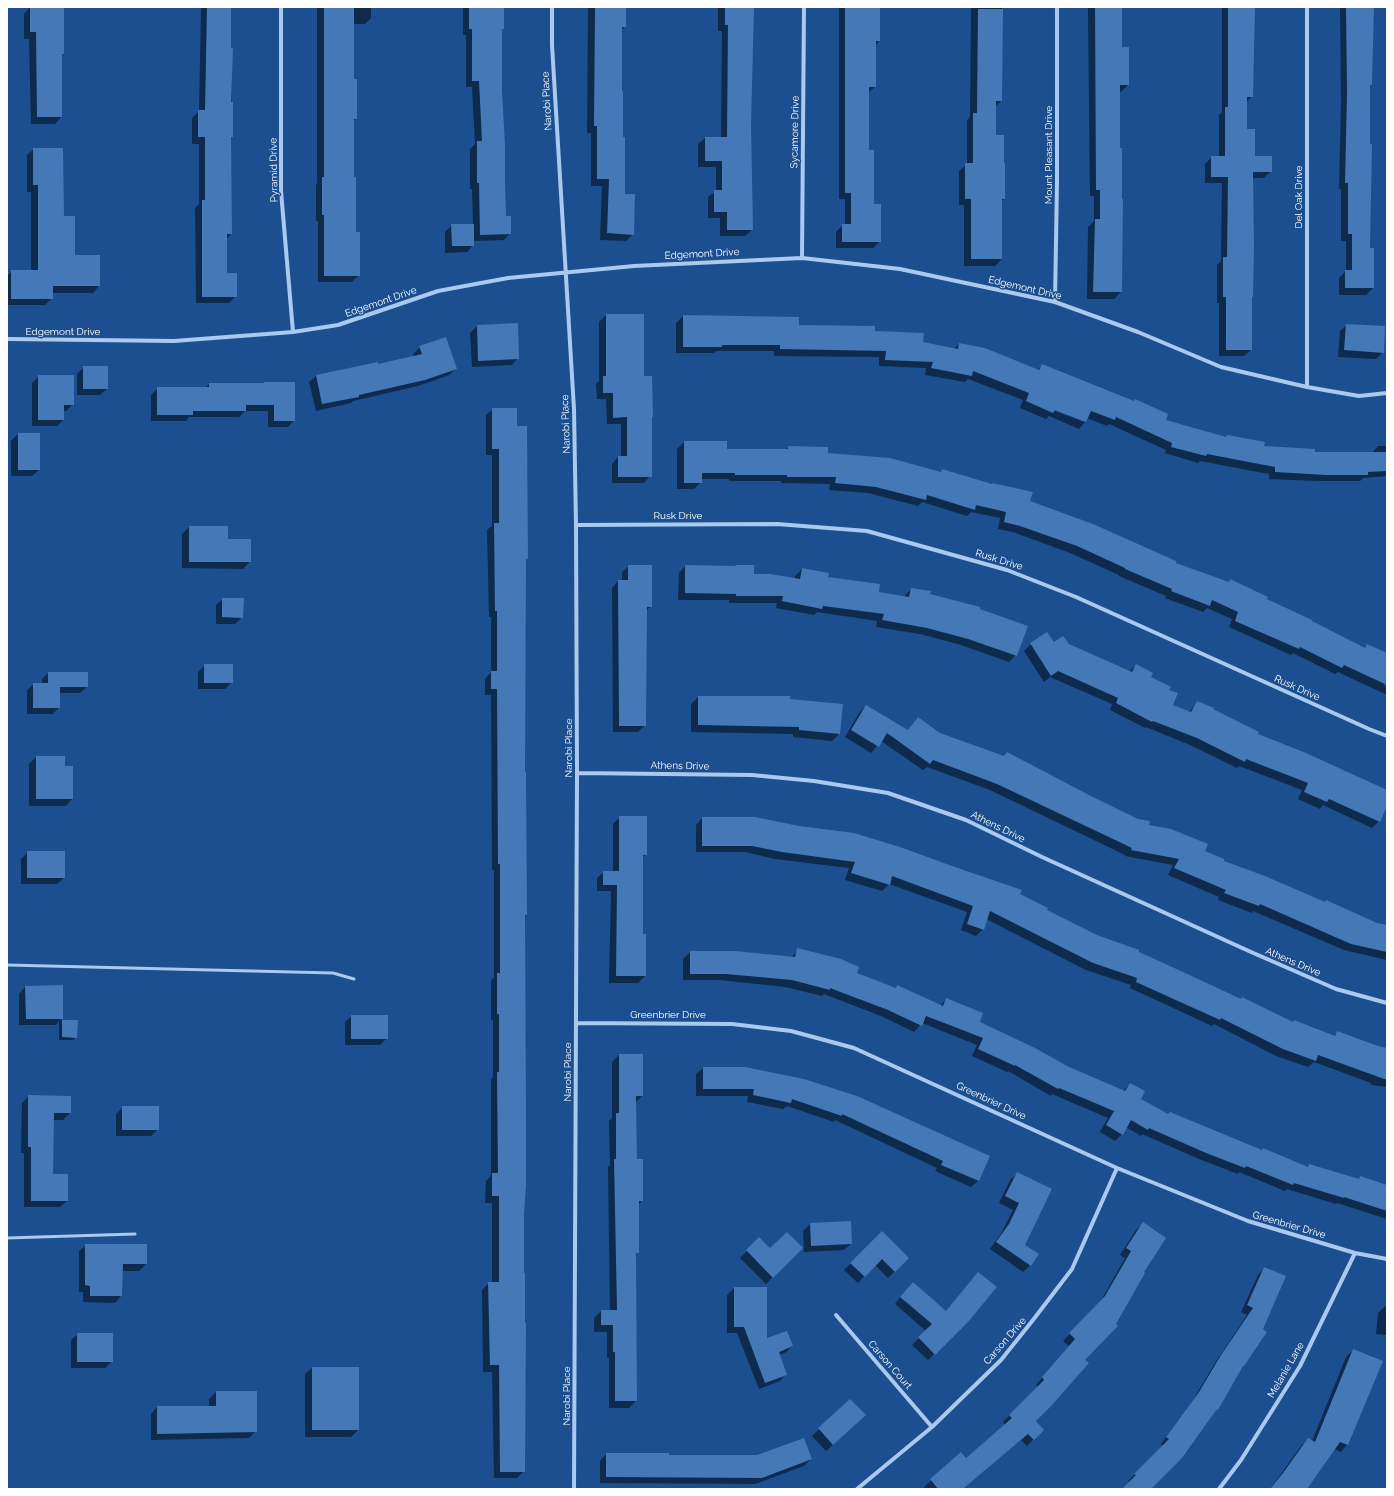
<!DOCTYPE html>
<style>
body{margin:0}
#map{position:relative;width:1394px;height:1496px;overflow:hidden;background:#1b4f8f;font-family:Raleway,sans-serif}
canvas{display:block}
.frame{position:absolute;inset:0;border:8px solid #fff;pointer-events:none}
</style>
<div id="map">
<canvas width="1394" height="1496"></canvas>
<div class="frame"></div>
</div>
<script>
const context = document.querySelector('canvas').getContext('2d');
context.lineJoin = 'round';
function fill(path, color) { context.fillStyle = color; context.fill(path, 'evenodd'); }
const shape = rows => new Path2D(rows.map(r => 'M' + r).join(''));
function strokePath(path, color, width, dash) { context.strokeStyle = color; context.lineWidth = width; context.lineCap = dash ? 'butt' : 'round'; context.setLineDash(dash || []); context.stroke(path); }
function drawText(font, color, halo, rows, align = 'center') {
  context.font = font + ' Raleway,sans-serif'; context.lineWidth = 3; context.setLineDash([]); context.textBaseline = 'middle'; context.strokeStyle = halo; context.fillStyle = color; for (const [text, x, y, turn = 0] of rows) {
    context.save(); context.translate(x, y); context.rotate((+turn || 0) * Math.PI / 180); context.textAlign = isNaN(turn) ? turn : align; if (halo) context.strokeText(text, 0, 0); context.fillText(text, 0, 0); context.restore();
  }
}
fill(shape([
 [30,7,61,7,63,54,61,56,61,117,55,124,31,124,29,39,24,39,24,14],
 [201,7,230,7,232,137,230,138,231,234,226,239,226,274,236,296,229,303,196,303,195,208,199,204,199,144,192,144,192,118,199,111],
 [317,7,371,7,371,18,365,24,353,24,353,80,356,119,353,121,353,178,355,233,359,275,352,282,318,282,318,221,316,221,316,185,317,183],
 [463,7,502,7,501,90,505,217,510,233,504,240,473,241,473,245,467,252,445,253,445,232,452,225,473,225,472,189,470,189,470,149,475,144,472,87,466,87,466,35,463,35],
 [588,7,625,7,625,26,621,31,624,195,633,234,626,241,600,240,602,186,591,186,591,133,587,133],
 [718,7,746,7,750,124,752,230,745,236,720,236,720,218,708,218,708,197,716,191,716,167,698,167,698,144,705,138,721,138,722,31,718,31],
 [839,7,879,7,879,41,875,46,875,87,868,93,868,151,873,205,880,241,873,248,836,248,836,232,843,225,845,225,845,199,839,199],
 [971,7,1002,7,1001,101,995,107,995,136,1004,199,1002,201,1002,259,995,266,964,266,964,205,959,205,959,171,967,164,967,120,970,117],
 [1088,7,1121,7,1121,48,1128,85,1121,92,1119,92,1121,292,1114,299,1087,299,1088,227,1094,221,1094,196,1090,196],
 [1222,7,1254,7,1252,96,1246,103,1246,130,1254,157,1271,171,1264,178,1252,178,1251,350,1244,356,1219,356,1219,303,1217,303,1217,265,1221,261,1222,183,1205,183,1205,164,1212,157,1219,157,1219,115,1222,112],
 [1340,7,1373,7,1372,84,1369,87,1369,249,1373,288,1366,295,1339,295,1339,278,1346,271,1346,241,1341,241,1341,189,1339,189,1341,101],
 [34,149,63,217,74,256,99,286,93,293,52,293,52,298,45,305,7,305,7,276,12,271,31,271,31,192,27,192,27,155],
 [606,315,643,315,643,377,650,418,650,476,644,483,612,483,612,464,618,457,621,457,621,424,607,424,606,399,597,399,596,384,599,381,599,322],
 [683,316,874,332,954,349,959,344,1037,370,1042,366,1164,421,1225,438,1227,436,1263,447,1314,453,1372,453,1378,446,1387,446,1387,476,1363,478,1360,481,1319,481,1269,479,1269,474,1200,461,1198,463,1165,453,1166,450,1109,424,1107,426,1087,418,1085,422,1079,429,1049,416,1046,419,1020,408,1023,400,968,379,965,382,925,375,926,368,879,366,879,357,774,356,774,351,716,351,714,353,676,353,676,323],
 [1050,407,1084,420,1084,422,1050,409],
 [517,324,518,358,512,365,472,367,470,333,477,326],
 [1347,325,1383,352,1376,359,1338,357,1340,331],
 [420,347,456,369,449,375,418,386,353,401,351,403,316,411,309,382,316,376,377,363,378,365,414,357,413,354],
 [84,367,107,389,100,395,77,395,77,374],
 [39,376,73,404,66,411,63,411,63,420,57,426,32,426,32,383],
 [264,383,294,383,294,420,288,427,268,427,268,411,245,411,239,417,189,417,186,421,151,421,151,395,158,388,205,388,209,384,262,384],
 [493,409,527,558,525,560,524,773,526,915,524,917,523,1215,524,1471,517,1478,494,1478,492,1372,483,1372,482,1290,489,1283,492,1283,492,1203,485,1203,486,1181,491,1175,491,1079,493,1077,493,1020,491,1020,491,980,494,978,494,870,492,870,491,695,485,695,485,679,491,672,491,617,489,617,487,530,492,526,492,455,486,455,486,415],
 [18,434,39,470,32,476,11,476,11,441],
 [684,442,726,450,786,450,788,447,940,472,942,470,991,485,992,484,1029,502,1174,563,1228,583,1230,580,1364,649,1367,645,1387,654,1387,685,1385,684,1384,686,1387,687,1387,695,1338,672,1335,674,1293,653,1291,655,1229,627,1232,619,1207,608,1203,612,1165,598,1166,596,1119,576,1119,575,1070,553,1013,532,998,529,1000,518,971,512,967,516,922,502,918,506,868,493,829,490,830,484,781,483,781,481,729,481,729,479,701,479,701,482,694,489,677,489,677,449],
 [189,527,227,540,250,562,243,569,182,568,182,534],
 [629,566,650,607,646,611,645,725,638,732,613,732,612,588,618,581,622,581,622,572],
 [685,566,735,567,736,566,753,575,795,579,795,576,802,569,878,593,904,597,911,589,929,595,1016,655,1009,662,961,645,920,634,876,627,877,621,817,612,814,615,776,608,777,603,729,603,729,600,678,600,679,573],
 [223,599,242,617,235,624,216,624,216,605],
 [1053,643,1068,645,1129,672,1136,665,1167,690,1172,705,1189,712,1197,702,1257,735,1387,791,1387,804,1379,821,1372,828,1323,805,1320,809,1298,799,1302,790,1239,766,1237,768,1190,745,1146,727,1145,728,1110,710,1112,704,1050,677,1044,682,1024,651,1031,644],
 [205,665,232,682,225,689,198,689,198,672],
 [48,673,87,687,80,693,59,693,59,707,53,714,27,714,27,690,34,684,42,684,42,679],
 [698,697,789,700,842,705,839,734,832,741,793,737,793,734,691,732,691,704],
 [866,706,907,731,918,718,939,734,1003,757,1007,753,1148,826,1204,851,1222,862,1377,924,1387,926,1387,960,1344,950,1253,911,1252,913,1218,900,1219,897,1168,875,1173,865,1125,856,1125,855,990,790,927,767,923,770,881,741,871,753,845,737,859,713],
 [36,757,64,767,72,767,72,799,66,806,29,806,29,764],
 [620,817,646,854,642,858,642,935,645,976,638,983,609,983,611,891,597,891,597,878,604,872,613,872,613,824],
 [702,818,1019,894,1046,911,1096,936,1293,1023,1334,1036,1337,1033,1378,1047,1387,1049,1387,1087,1371,1085,1371,1083,1314,1062,1308,1067,1276,1056,1214,1024,1212,1026,1130,988,1131,985,1086,970,986,919,983,929,976,936,961,930,967,912,889,884,882,891,845,880,849,868,775,859,745,852,696,852,696,825],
 [28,852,64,878,57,884,21,884,21,859],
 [798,950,894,989,897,986,940,1006,946,999,978,1023,1066,1067,1123,1091,1130,1084,1139,1100,1168,1115,1261,1151,1263,1149,1307,1167,1310,1165,1358,1180,1360,1178,1387,1186,1387,1219,1337,1203,1336,1204,1287,1189,1285,1191,1239,1172,1238,1174,1199,1159,1142,1134,1141,1136,1126,1127,1122,1134,1115,1141,1100,1132,1108,1118,1052,1094,1051,1096,1008,1071,1007,1072,972,1056,977,1045,922,1023,914,1032,881,1016,824,994,822,996,785,987,719,980,683,980,683,959,690,952,735,952,791,958],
 [25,987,62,1018,60,1020,77,1021,76,1037,73,1040,59,1040,59,1021,56,1025,19,1025,19,994],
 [352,1016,387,1038,380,1045,345,1045,345,1022],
 [619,1055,642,1096,635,1103,636,1160,642,1201,638,1205,638,1252,635,1255,636,1401,629,1408,609,1408,609,1358,607,1358,607,1332,594,1332,594,1318,601,1311,610,1311,608,1167,610,1165,609,1121,612,1118,612,1062],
 [703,1068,989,1157,978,1181,971,1187,935,1171,937,1168,835,1120,834,1122,787,1106,783,1109,747,1102,748,1096,696,1096,696,1074],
 [29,1096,70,1097,70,1113,63,1120,53,1120,52,1175,67,1201,60,1207,24,1207,24,1153,21,1153,22,1103],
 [123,1107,158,1129,151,1136,116,1136,116,1114],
 [1017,1174,1024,1245,1030,1265,1023,1272,990,1249,1002,1232,1013,1210,999,1203,1010,1180],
 [810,1224,851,1244,844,1250,804,1252,803,1231],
 [1143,1224,1165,1238,1083,1360,1034,1421,1043,1430,1027,1446,1021,1440,963,1489,926,1489,924,1487,961,1454,965,1459,1005,1425,1003,1422,1038,1387,1036,1385,1069,1346,1063,1341,1099,1304,1125,1258,1120,1255,1136,1230],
 [882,1233,908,1258,888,1278,875,1265,858,1283,844,1270],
 [759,1239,770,1250,801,1248,766,1284,740,1258],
 [86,1245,146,1264,139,1271,122,1271,121,1296,115,1303,83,1302,83,1292,79,1292,79,1251],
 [1264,1268,1243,1366,1150,1489,1124,1489,1130,1483,1128,1481,1163,1446,1161,1444,1193,1400,1215,1363,1247,1315,1241,1312,1258,1275],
 [972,1280,967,1321,928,1360,912,1345,926,1331,895,1304,906,1290,946,1312],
 [734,1288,766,1340,792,1346,785,1353,779,1355,786,1374,780,1381,759,1389,737,1333,727,1333,727,1295],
 [1385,1306,1387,1307,1387,1335,1376,1334,1378,1313],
 [78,1334,112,1361,105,1368,71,1368,71,1340],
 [1353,1350,1381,1362,1347,1445,1341,1452,1334,1449,1305,1489,1270,1489,1301,1446,1308,1439,1312,1441,1346,1357],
 [312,1368,358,1430,351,1437,305,1437,305,1374],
 [216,1392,256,1431,249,1438,151,1440,151,1414,157,1407,209,1407,209,1399],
 [850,1400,858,1422,826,1451,812,1436],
 [606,1454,668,1456,811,1459,804,1466,755,1484,600,1483,600,1461]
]), '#0007');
fill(shape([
 [30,7,64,7,64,54,62,54,62,117,37,117,36,32,30,32],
 [207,7,231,7,231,48,233,48,231,102,233,102,233,137,231,137,232,234,227,234,227,273,237,273,237,297,202,297,202,200,205,200,205,137,198,137,198,110,205,110],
 [324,7,354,7,354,79,357,79,357,119,354,119,354,177,356,177,356,232,360,232,360,276,324,276,324,215,322,215,322,177,324,177],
 [469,7,504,7,504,29,502,29,502,90,505,146,505,183,506,216,511,216,511,234,480,235,479,183,477,183,477,141,482,141,479,81,472,81,472,29,469,29],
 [595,7,626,7,626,27,622,27,622,91,623,91,623,137,625,137,625,194,635,194,634,235,607,233,609,179,597,179,597,126,594,126],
 [725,7,754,7,751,124,753,230,727,230,727,212,714,212,714,190,722,190,722,161,705,161,705,137,727,137,728,25,725,25],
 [845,7,880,7,880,41,876,41,876,87,869,87,869,150,874,150,874,204,881,204,881,242,842,242,842,224,851,224,851,193,845,193],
 [1095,7,1122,7,1122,47,1129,47,1129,85,1120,85,1120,148,1122,148,1122,199,1123,199,1122,292,1093,292,1095,219,1100,219,1100,190,1096,190],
 [1346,7,1374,7,1372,85,1370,85,1370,144,1372,144,1370,248,1374,248,1374,288,1345,288,1345,270,1352,270,1352,234,1348,234,1348,183,1345,183,1347,94],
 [1228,8,1255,8,1253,97,1247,97,1247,129,1255,129,1255,156,1272,156,1272,172,1253,172,1254,247,1253,297,1252,297,1252,350,1226,350,1226,297,1223,297,1223,257,1227,257,1228,177,1211,177,1211,156,1225,156,1225,107,1228,107],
 [978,9,1003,9,1002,101,996,101,996,135,1004,135,1004,163,1005,163,1005,199,1002,199,1002,259,971,259,971,199,965,199,965,163,973,163,973,113,977,113],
 [33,148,63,148,64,216,75,216,75,255,100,255,100,286,53,286,53,299,11,299,11,270,38,270,38,185,33,185],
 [451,224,474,224,474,246,452,246],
 [606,314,644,314,644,376,652,376,653,417,652,417,652,477,618,477,618,456,627,456,627,417,613,418,613,393,603,393,603,376,606,376],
 [683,315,799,317,799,325,875,326,875,331,924,333,923,342,958,349,959,343,985,348,1039,370,1042,364,1134,401,1135,399,1168,414,1166,420,1226,437,1227,435,1265,442,1264,446,1315,449,1315,452,1387,452,1387,471,1368,472,1368,475,1326,475,1275,472,1275,467,1207,454,1206,456,1171,447,1172,443,1116,417,1115,420,1091,411,1086,422,1055,410,1053,413,1026,401,1029,393,973,371,972,376,931,368,933,362,885,360,886,351,780,349,780,345,722,345,722,347,683,347],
 [518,323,519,359,478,361,477,325],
 [1346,324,1385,326,1384,353,1344,350],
 [446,337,457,369,425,380,359,395,359,397,322,404,316,375,378,362,378,364,422,354,419,346],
 [83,366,108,366,108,389,83,389],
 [38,375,74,375,74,405,64,405,64,420,38,420],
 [264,382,295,382,295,421,274,421,274,405,246,405,246,411,193,411,193,415,157,415,157,387,209,387,209,383,264,383],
 [492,408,517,408,517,426,527,426,528,559,526,559,525,772,526,772,527,915,525,915,526,1114,526,1185,524,1215,524,1273,525,1273,525,1323,526,1323,525,1472,500,1472,499,1365,490,1365,488,1282,499,1282,499,1196,492,1196,492,1173,498,1173,497,1072,499,1072,499,1014,497,1014,497,973,500,973,500,864,498,864,497,689,491,689,491,671,497,671,497,611,495,611,494,523,499,523,499,449,492,449],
 [18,433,40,433,40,470,18,470],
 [684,441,727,441,727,449,788,449,788,446,828,447,828,453,890,458,941,472,942,469,992,484,992,483,1033,492,1030,501,1093,524,1176,561,1176,563,1229,582,1230,579,1268,597,1267,599,1312,620,1312,621,1365,648,1367,644,1387,653,1387,685,1344,665,1342,668,1300,647,1299,649,1235,621,1238,612,1212,600,1210,606,1171,591,1172,589,1125,569,1125,568,1077,546,1020,526,1004,522,1006,512,976,505,975,510,927,495,926,500,876,487,835,483,836,477,787,477,787,475,735,475,735,473,702,473,702,483,684,483],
 [189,526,228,526,228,539,251,539,251,562,189,562],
 [628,565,652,565,652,607,647,607,646,726,619,726,618,580,628,580],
 [685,565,736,566,736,565,754,565,754,574,770,574,800,579,802,568,829,573,828,577,880,584,879,592,909,597,911,588,931,591,930,594,980,607,980,609,1028,626,1017,656,968,639,927,628,882,620,884,614,823,606,822,609,782,601,783,596,736,596,736,594,685,593],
 [222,598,244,598,243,618,222,617],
 [1047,632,1054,642,1063,636,1069,644,1132,672,1136,664,1153,673,1151,677,1171,687,1169,690,1178,693,1173,705,1191,712,1197,701,1214,708,1213,709,1259,732,1258,734,1306,753,1387,790,1387,806,1380,822,1329,799,1327,802,1304,792,1308,783,1246,759,1245,762,1197,738,1153,721,1152,722,1116,703,1118,698,1058,671,1051,676,1030,643],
 [204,664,233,664,233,683,204,683],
 [48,672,88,672,88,687,60,687,60,708,33,708,33,683,48,683],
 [698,696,791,696,790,699,843,704,840,734,799,730,799,727,698,725],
 [866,705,908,730,918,717,940,733,1004,756,1007,752,1089,795,1138,819,1150,821,1149,825,1171,829,1208,844,1205,851,1224,859,1224,861,1265,876,1325,902,1326,900,1377,923,1387,925,1387,952,1351,944,1260,904,1259,906,1224,893,1226,890,1174,868,1179,859,1131,850,1132,848,997,784,933,760,930,764,887,733,879,747,851,730],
 [36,756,65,756,65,766,73,766,73,799,36,799],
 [619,816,647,816,647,855,643,855,643,934,646,934,646,976,616,976,617,885,603,885,603,871,619,871],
 [702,817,755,817,799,826,854,833,900,847,952,866,1022,890,1020,894,1048,908,1047,910,1097,935,1139,950,1139,952,1181,971,1241,999,1242,997,1293,1022,1294,1020,1335,1036,1337,1031,1378,1046,1387,1048,1387,1080,1318,1055,1316,1061,1283,1049,1221,1018,1220,1020,1136,982,1137,978,1093,963,990,911,984,930,967,924,973,906,892,876,890,885,851,873,855,862,782,852,752,846,702,846],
 [27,851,65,851,65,878,27,878],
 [797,948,841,959,859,967,857,973,896,988,897,985,943,1006,946,998,983,1013,980,1022,1037,1049,1067,1066,1125,1091,1130,1083,1145,1091,1141,1099,1168,1114,1170,1112,1262,1150,1263,1148,1308,1167,1309,1164,1359,1179,1360,1176,1387,1185,1387,1211,1344,1197,1344,1198,1294,1183,1293,1185,1246,1166,1245,1168,1206,1153,1149,1128,1148,1130,1131,1120,1123,1135,1106,1125,1114,1111,1059,1088,1058,1089,1015,1065,1015,1066,978,1049,983,1038,926,1016,922,1026,888,1010,830,988,830,990,792,980,726,974,690,974,690,951,735,951,795,957],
 [63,985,63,1019,26,1019,25,986],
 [351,1015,388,1015,388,1039,351,1039],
 [62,1020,78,1020,77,1038,62,1037],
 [619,1054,643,1054,643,1096,636,1096,637,1159,643,1159,643,1201,639,1201,639,1253,636,1253,637,1401,615,1401,615,1352,613,1352,613,1325,601,1325,601,1310,617,1310,614,1159,616,1159,616,1113,619,1113],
 [703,1067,745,1067,804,1079,857,1096,990,1156,979,1181,941,1165,943,1161,842,1114,842,1116,792,1099,791,1103,753,1095,754,1089,703,1089],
 [28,1095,71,1096,71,1113,54,1113,53,1174,68,1174,68,1201,31,1201,31,1147,28,1147],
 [122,1106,159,1106,159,1130,122,1130],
 [1017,1172,1052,1189,1025,1245,1039,1254,1031,1266,996,1242,1009,1224,1019,1203,1005,1196],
 [851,1221,852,1244,811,1246,810,1223],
 [1143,1222,1166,1238,1144,1272,1145,1273,1116,1324,1118,1326,1085,1360,1089,1363,1052,1405,1036,1421,1044,1430,1034,1440,1028,1434,963,1489,938,1489,930,1479,961,1452,966,1458,1012,1418,1009,1415,1044,1380,1042,1377,1075,1339,1069,1333,1105,1296,1131,1251,1126,1248],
 [882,1231,909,1258,895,1272,882,1259,865,1277,850,1263],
 [787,1232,803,1248,773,1278,746,1250,759,1237,770,1248],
 [85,1244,147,1244,147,1264,123,1264,122,1296,90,1296,90,1286,85,1285],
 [1264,1267,1286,1276,1263,1329,1267,1332,1244,1366,1243,1366,1218,1410,1217,1409,1182,1458,1151,1489,1122,1489,1136,1475,1134,1474,1169,1439,1166,1437,1199,1392,1221,1355,1253,1308,1247,1305],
 [978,1272,997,1287,968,1322,935,1355,918,1337,932,1324,900,1297,913,1282,946,1311],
 [734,1287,767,1287,767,1338,787,1331,793,1346,779,1352,787,1375,765,1383,744,1327,734,1327],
 [77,1333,113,1333,113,1362,77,1362],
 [1353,1349,1383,1361,1348,1445,1340,1442,1307,1489,1270,1489,1283,1473,1308,1438,1315,1442],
 [312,1367,359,1367,359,1430,312,1430],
 [216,1391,257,1391,257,1432,157,1434,157,1406,216,1406],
 [850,1399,866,1415,833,1445,818,1428],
 [804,1438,812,1459,762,1478,606,1477,606,1453,669,1453,669,1455,757,1455]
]), '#4478b7');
strokePath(shape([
 [7,965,333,973,354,979],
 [7,1238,135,1234]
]), '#a9c9ee', 3);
strokePath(shape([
 [281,7,281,191,293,332],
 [552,7,552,45,574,409,576,525,577,773,574,1489],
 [1307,7,1307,387],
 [802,258,804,7],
 [1055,302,1057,181,1057,7],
 [7,339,174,341,293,332,338,325,438,291,508,278,634,266,802,258,900,269,1055,302,1138,332,1221,367,1307,387,1359,396,1387,393],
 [576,525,777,524,867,531,1007,570,1076,597,1369,729,1387,736],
 [577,773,752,775,814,781,888,793,966,820,1042,857,1251,952,1336,989,1387,1003],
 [576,1023,732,1024,791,1031,854,1048,1117,1168,1248,1221,1355,1253,1387,1259],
 [836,1315,932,1427],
 [857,1489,932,1427,1001,1360,1033,1320,1072,1269,1117,1168],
 [1219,1489,1241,1460,1300,1366,1355,1253]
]), '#a9c9ee', 4);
drawText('10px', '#fff', '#1b4f8f', [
 ["Narobi Place",547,101,-93],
 ["Sycamore Drive",795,132,-89],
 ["Mount Pleasant Drive",1049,155,-90],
 ["Pyramid Drive",274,170,-91],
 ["Del Oak Drive",1299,197,-90],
 ["Edgemont Drive",702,254,-3],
 ["Edgemont Drive",1025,288,13],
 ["Edgemont Drive",381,302,-19],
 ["Edgemont Drive",63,332],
 ["Narobi Place",566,424,-92],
 ["Rusk Drive",678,516],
 ["Rusk Drive",999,560,17],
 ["Rusk Drive",1297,688,24],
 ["Narobi Place",569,748,-90],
 ["Athens Drive",680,766,1],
 ["Athens Drive",998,827,26],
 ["Athens Drive",1293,962,23],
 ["Greenbrier Drive",668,1015],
 ["Narobi Place",568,1072,-90],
 ["Greenbrier Drive",991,1101,25],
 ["Greenbrier Drive",1289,1225,16],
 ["Carson Drive",1005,1341,-49],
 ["Carson Court",890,1365,49],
 ["Melanie Lane",1286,1370,-60],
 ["Narobi Place",567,1396,-90]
]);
</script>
